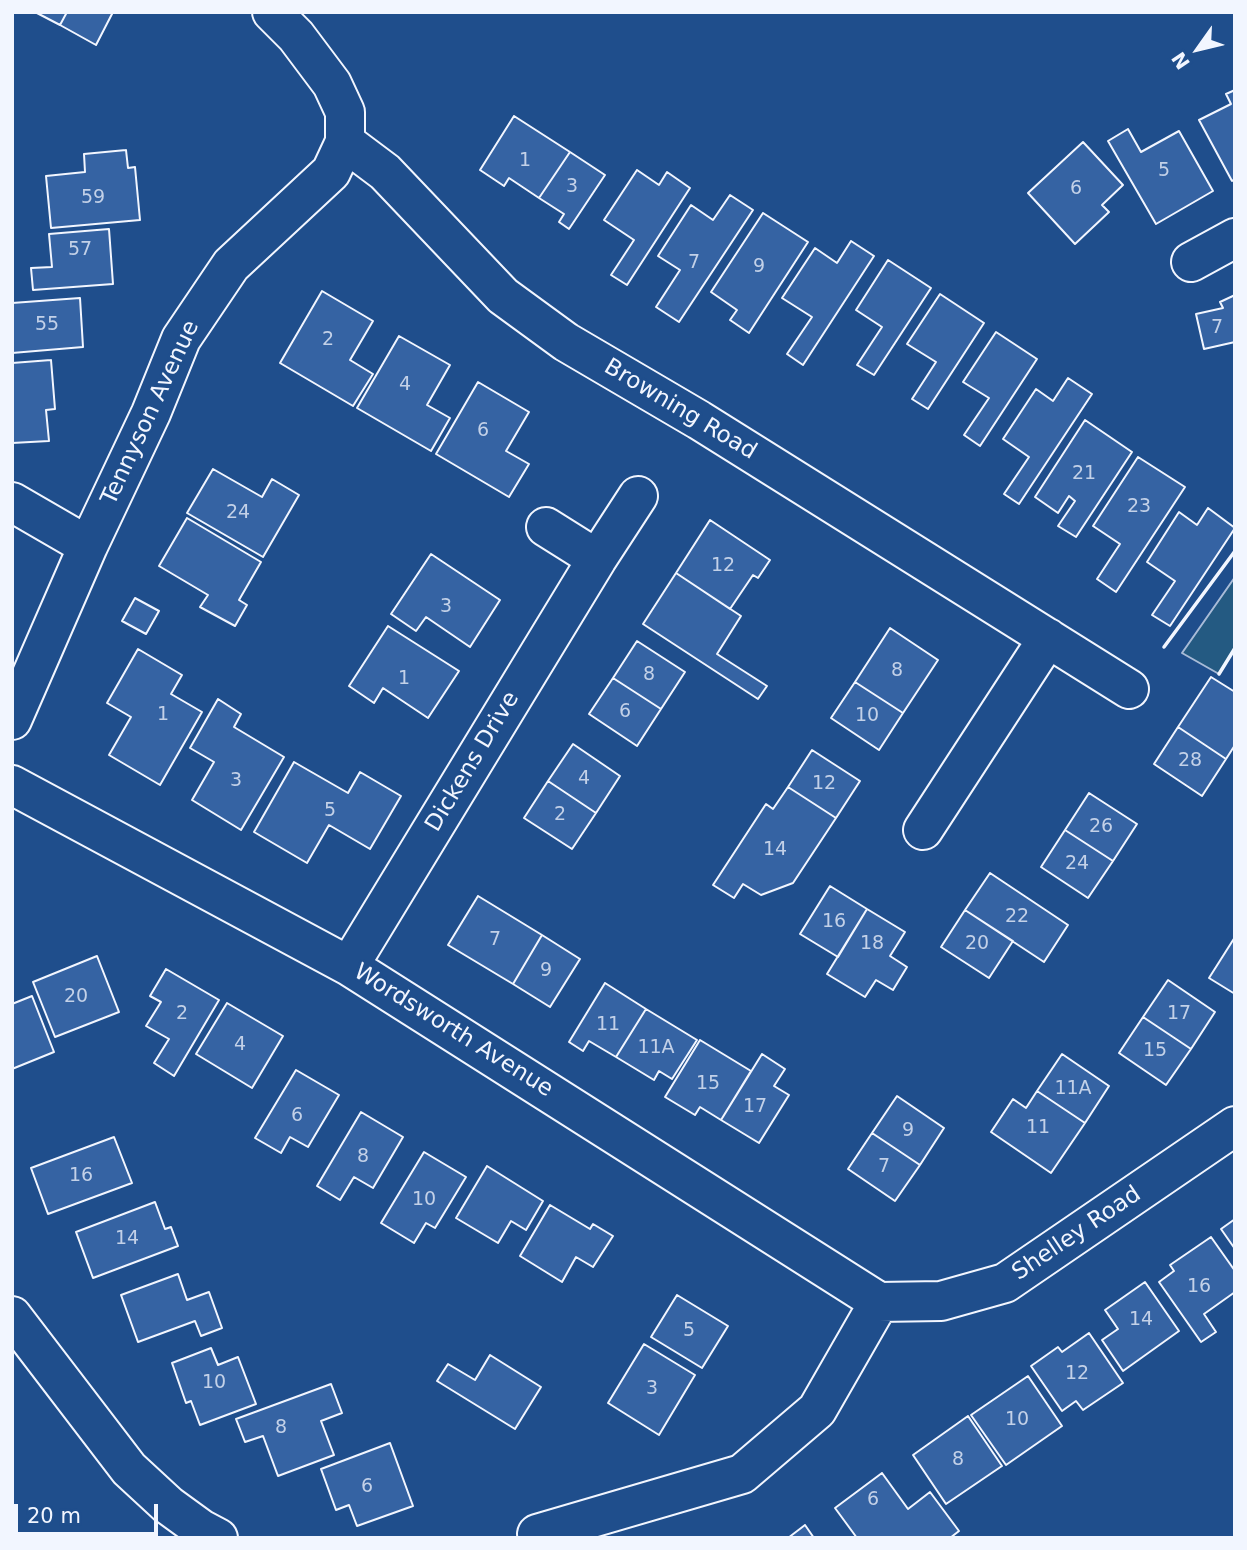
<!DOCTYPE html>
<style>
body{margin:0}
#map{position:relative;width:1247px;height:1550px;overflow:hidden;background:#1f4e8c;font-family:"DejaVu Sans",sans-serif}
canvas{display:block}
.frame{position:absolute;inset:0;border:14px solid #f2f6ff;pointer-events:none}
.north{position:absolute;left:1163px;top:14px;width:70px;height:70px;-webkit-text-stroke:5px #1f4e8c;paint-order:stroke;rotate:236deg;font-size:19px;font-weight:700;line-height:28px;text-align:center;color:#f2f6ff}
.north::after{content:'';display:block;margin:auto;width:24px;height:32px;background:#f2f6ff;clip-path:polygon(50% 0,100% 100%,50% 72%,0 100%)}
.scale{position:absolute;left:14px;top:1504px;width:144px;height:32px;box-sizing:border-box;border:4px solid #f2f6ff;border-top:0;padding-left:9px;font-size:21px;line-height:24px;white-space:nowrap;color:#f2f6ff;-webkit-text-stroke:5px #1f4e8c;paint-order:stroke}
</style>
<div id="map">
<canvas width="1247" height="1550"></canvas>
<div class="frame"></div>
<div class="north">N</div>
<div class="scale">20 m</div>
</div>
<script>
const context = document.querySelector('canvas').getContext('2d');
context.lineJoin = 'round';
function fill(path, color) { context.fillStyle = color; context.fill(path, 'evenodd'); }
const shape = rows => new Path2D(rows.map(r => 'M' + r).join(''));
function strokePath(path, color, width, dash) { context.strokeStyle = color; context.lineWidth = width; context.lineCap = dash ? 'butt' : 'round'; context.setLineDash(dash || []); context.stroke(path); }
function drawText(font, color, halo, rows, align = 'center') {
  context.font = font + ' "DejaVu Sans",sans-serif'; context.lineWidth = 5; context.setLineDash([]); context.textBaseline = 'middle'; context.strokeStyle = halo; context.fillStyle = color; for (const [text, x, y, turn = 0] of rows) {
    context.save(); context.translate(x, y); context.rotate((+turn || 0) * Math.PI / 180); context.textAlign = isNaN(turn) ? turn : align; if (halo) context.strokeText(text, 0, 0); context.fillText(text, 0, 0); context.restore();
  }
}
const green = shape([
 [1235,577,1235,648,1219,674,1182,653,1235,577]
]);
fill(green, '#245a82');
strokePath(green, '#a8bbd7', 2);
const building = shape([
 [35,12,67,12,60,25,35,12],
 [67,12,113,12,96,45,60,25,67,12],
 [1235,90,1235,179,1232,181,1199,120,1231,104,1226,94,1235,90],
 [514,116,570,152,539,198,509,178,504,186,480,170,514,116],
 [1128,129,1141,152,1179,131,1213,191,1156,224,1108,141,1128,129],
 [1083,142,1123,185,1102,205,1109,212,1075,244,1028,193,1083,142],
 [126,150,128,168,135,167,140,220,51,228,46,176,85,172,84,154,126,150],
 [570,152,605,175,569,229,559,222,564,214,539,198,570,152],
 [637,170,659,185,667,172,690,188,627,285,611,275,634,240,604,220,637,170],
 [730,195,753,210,679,322,656,307,680,270,658,256,691,205,713,220,730,195],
 [763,213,808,242,749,333,730,320,737,310,711,292,763,213],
 [109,229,113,284,33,290,31,268,52,267,49,234,109,229],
 [851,241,874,256,803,365,787,354,812,317,782,298,815,248,837,263,851,241],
 [888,260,931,288,874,375,857,365,882,327,856,310,888,260],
 [322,291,373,321,350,360,373,374,353,406,280,363,322,291],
 [940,294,984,323,928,409,912,399,936,362,907,344,940,294],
 [1235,295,1235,342,1204,349,1196,314,1223,308,1220,302,1235,295],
 [80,298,83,347,12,353,12,303,80,298],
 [996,332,1037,359,980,446,964,435,989,398,963,382,996,332],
 [399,336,450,365,427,405,450,418,431,451,357,408,399,336],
 [51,360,55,409,46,410,49,441,12,443,12,363,51,360],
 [1068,378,1092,394,1019,504,1004,494,1029,457,1003,439,1036,389,1053,401,1068,378],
 [478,382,529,412,506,451,529,464,509,497,436,454,478,382],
 [1085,420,1132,452,1076,537,1058,526,1075,501,1069,496,1058,513,1035,497,1085,420],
 [1138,457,1185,487,1116,592,1097,579,1120,544,1093,526,1138,457],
 [213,469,262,497,272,479,299,495,263,557,187,513,213,469],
 [1208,508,1235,528,1170,626,1152,615,1175,581,1147,562,1179,512,1197,525,1208,508],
 [187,518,261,562,239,600,247,605,235,626,200,607,208,595,159,566,187,518],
 [710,520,770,560,758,578,753,575,730,609,676,573,710,520],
 [431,554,500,600,470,647,426,617,416,631,391,614,431,554],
 [676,573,741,616,717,654,767,686,758,699,643,624,676,573],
 [135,598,159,611,146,634,122,621,135,598],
 [388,626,459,671,428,718,383,688,374,703,349,686,388,626],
 [890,628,938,660,903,713,855,682,890,628],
 [637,641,685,672,661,709,613,678,637,641],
 [138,649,182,675,171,694,202,712,160,785,109,755,131,717,107,703,138,649],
 [1211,677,1235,692,1235,745,1226,759,1178,727,1211,677],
 [613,678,661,709,637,746,589,714,613,678],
 [855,682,903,713,879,750,831,718,855,682],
 [218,699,241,714,234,727,284,757,241,830,192,800,214,762,190,748,218,699],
 [1178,727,1226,759,1202,796,1154,764,1178,727],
 [573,744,620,776,596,813,548,781,573,744],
 [812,750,860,781,836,818,788,787,812,750],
 [294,762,348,793,360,772,401,796,370,849,329,825,307,863,254,832,294,762],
 [548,781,596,813,572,849,524,818,548,781],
 [788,787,836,818,793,883,761,895,743,884,734,898,713,885,766,804,773,809,788,787],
 [1089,793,1137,824,1113,861,1065,830,1089,793],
 [1065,830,1113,861,1088,898,1041,867,1065,830],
 [990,873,1068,925,1044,962,965,910,990,873],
 [830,886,867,909,838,957,800,934,830,886],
 [478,896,542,935,513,984,448,945,478,896],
 [867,909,905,932,890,956,907,967,893,990,876,980,865,997,827,974,867,909],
 [965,910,1013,941,989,978,941,947,965,910],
 [542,935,580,959,550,1007,513,984,542,935],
 [1235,937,1235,994,1209,978,1235,937],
 [97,956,119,1012,55,1037,33,982,97,956],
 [166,969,219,1000,174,1076,154,1063,169,1039,146,1026,161,1002,150,996,166,969],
 [1168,980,1215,1012,1191,1049,1143,1017,1168,980],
 [605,983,646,1009,616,1057,589,1041,583,1051,569,1042,605,983],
 [32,996,54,1052,12,1069,12,1004,32,996],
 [227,1003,283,1036,252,1088,196,1054,227,1003],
 [646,1009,697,1040,672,1079,659,1071,654,1080,616,1057,646,1009],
 [1143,1017,1191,1049,1166,1085,1119,1053,1143,1017],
 [700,1040,751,1071,721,1120,700,1107,695,1115,665,1097,700,1040],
 [762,1054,785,1069,774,1086,789,1095,759,1143,721,1120,762,1054],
 [1062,1054,1109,1086,1085,1123,1037,1091,1062,1054],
 [296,1070,339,1095,308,1147,290,1137,281,1153,255,1138,296,1070],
 [1037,1091,1085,1123,1051,1173,991,1132,1013,1099,1026,1108,1037,1091],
 [897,1096,944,1128,920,1165,872,1133,897,1096],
 [361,1112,403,1137,373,1188,354,1177,340,1200,317,1186,361,1112],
 [872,1133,920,1165,895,1201,848,1169,872,1133],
 [114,1137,132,1183,48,1214,31,1168,114,1137],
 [424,1152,466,1177,435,1228,426,1223,414,1243,381,1223,424,1152],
 [487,1166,543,1201,526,1230,511,1221,498,1243,456,1218,487,1166],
 [155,1202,165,1229,171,1227,178,1246,93,1278,76,1232,155,1202],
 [550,1205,590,1229,593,1224,613,1236,593,1267,576,1257,562,1282,520,1256,550,1205],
 [1235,1219,1235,1249,1221,1229,1235,1219],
 [1211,1237,1235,1271,1235,1292,1204,1314,1216,1332,1201,1342,1159,1282,1174,1271,1170,1265,1211,1237],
 [178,1274,187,1300,209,1292,222,1328,201,1336,195,1321,138,1342,121,1295,178,1274],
 [1145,1282,1179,1331,1123,1371,1102,1340,1118,1329,1105,1310,1145,1282],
 [677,1295,728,1326,702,1368,651,1337,677,1295],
 [1089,1333,1123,1383,1083,1410,1076,1401,1062,1411,1031,1366,1058,1347,1062,1352,1089,1333],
 [644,1344,695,1375,659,1435,608,1403,644,1344],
 [211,1348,218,1365,238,1357,256,1404,200,1425,191,1401,186,1403,172,1363,211,1348],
 [490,1355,541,1387,515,1429,437,1381,448,1364,475,1380,490,1355],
 [1028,1376,1062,1426,1006,1465,971,1415,1028,1376],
 [331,1384,342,1413,321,1421,334,1455,278,1476,263,1436,245,1442,236,1419,331,1384],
 [968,1416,1002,1466,946,1504,913,1455,968,1416],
 [390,1443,413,1506,357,1526,349,1505,336,1510,321,1469,390,1443],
 [882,1473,908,1509,930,1492,959,1531,950,1538,857,1538,835,1508,882,1473],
 [805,1525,814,1538,788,1538,805,1525]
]);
fill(building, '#3563a3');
strokePath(building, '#f2f6ff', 2);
const street = shape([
 [345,142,385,172,503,296,566,342,699,420,1129,689],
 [1191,262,1235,238],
 [12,502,88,546],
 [546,527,597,559],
 [12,720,88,546,151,413,181,339,231,265,331,172,345,142,345,112,332,84,296,36,272,12],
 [12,785,349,966,879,1302],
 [923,830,1048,638],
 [349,966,597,559,638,496],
 [12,1316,129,1469,168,1505,201,1529,218,1538],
 [537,1534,742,1474,817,1410,879,1302,941,1301,1005,1283,1235,1126]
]);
strokePath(street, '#f2f6ff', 42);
strokePath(street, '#1f4e8c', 38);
strokePath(shape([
 [1164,647,1235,551],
 [1219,674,1235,648]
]), '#f2f6ff', 3.5);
drawText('19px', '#c3d1e8', null, [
 ["1",525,161],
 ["5",1164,171],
 ["3",572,187],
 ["6",1076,189],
 ["59",93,198],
 ["57",80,250],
 ["7",694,263],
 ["9",759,267],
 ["55",47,325],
 ["7",1217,328],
 ["2",328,340],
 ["4",405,385],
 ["6",483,431],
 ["21",1084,474],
 ["23",1139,507],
 ["24",238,513],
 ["12",723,566],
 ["3",446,607],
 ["8",897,671],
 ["8",649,675],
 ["1",404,679],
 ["6",625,712],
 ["1",163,715],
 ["10",867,716],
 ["28",1190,761],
 ["4",584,779],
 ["3",236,781],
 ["12",824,784],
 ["5",330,811],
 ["2",560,815],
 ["26",1101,827],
 ["14",775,850],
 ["24",1077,864],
 ["22",1017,917],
 ["16",834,922],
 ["7",495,940],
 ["18",872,944],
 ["20",977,944],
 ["9",546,971],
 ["20",76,997],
 ["2",182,1014],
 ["17",1179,1014],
 ["11",608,1025],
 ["4",240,1045],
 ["11A",656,1048],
 ["15",1155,1051],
 ["15",708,1084],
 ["11A",1073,1089],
 ["17",755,1107],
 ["6",297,1116],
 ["11",1038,1128],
 ["9",908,1131],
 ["8",363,1157],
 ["7",884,1167],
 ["16",81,1176],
 ["10",424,1200],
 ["14",127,1239],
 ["16",1199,1287],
 ["14",1141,1320],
 ["5",689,1331],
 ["12",1077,1374],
 ["10",214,1383],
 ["3",652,1389],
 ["10",1017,1420],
 ["8",281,1428],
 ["8",958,1460],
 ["6",367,1487],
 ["6",873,1500]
]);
drawText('23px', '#f2f6ff', '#1f4e8c', [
 ["Browning Road",680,410,31],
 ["Tennyson Avenue",151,413,-65],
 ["Dickens Drive",473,762,-59],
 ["Wordsworth Avenue",453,1031,32],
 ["Shelley Road",1077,1234,-34]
]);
</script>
